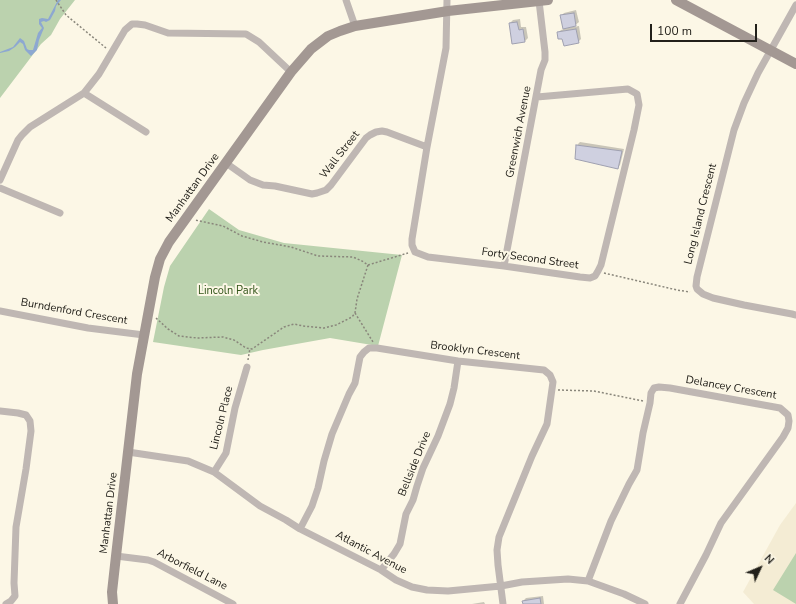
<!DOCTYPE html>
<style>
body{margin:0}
#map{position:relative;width:796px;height:604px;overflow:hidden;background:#fcf7e6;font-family:"Nunito Sans",sans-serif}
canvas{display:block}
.north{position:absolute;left:740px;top:548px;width:40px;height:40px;-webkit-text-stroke:3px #fcf7e6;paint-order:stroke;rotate:46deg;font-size:11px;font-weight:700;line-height:16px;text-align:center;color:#22201a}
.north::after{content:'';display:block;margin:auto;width:14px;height:18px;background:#22201a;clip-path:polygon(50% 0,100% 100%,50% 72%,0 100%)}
.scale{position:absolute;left:650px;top:24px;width:107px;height:18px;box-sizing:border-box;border:2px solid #22201a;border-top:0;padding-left:5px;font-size:12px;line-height:14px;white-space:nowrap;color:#22201a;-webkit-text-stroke:3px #fcf7e6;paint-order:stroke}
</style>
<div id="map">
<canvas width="796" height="604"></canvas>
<div class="north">N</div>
<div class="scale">100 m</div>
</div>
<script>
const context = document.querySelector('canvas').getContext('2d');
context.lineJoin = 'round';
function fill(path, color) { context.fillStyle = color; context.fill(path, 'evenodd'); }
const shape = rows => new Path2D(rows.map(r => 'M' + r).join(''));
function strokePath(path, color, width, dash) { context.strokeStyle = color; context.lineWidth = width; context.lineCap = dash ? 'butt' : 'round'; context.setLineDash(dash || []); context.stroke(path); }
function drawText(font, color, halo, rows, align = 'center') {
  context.font = font + ' "Nunito Sans",sans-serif'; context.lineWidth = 4; context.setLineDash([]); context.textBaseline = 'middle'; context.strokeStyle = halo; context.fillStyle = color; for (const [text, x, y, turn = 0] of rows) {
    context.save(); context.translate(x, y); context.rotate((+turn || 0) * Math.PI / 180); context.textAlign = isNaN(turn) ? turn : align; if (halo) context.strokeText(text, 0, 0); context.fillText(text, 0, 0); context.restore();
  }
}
fill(shape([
 [796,503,796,604,754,604,743,592,780,525]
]), '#f4ecd4');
fill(shape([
 [0,0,75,0,60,19,51,35,41,44,0,98],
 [209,209,239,230,284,243,402,255,378,346,330,338,263,350,241,355,153,342,164,287,170,266],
 [796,553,796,604,773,590]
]), '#bbd2ae');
fill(shape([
 [58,0,61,0,56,6,55,11,50,20,46,22,44,21,41,22,44,28,39,40,37,50,31,56,25,50,23,44,20,42,15,47,9,51,0,53,0,52,13,47,20,38,24,41,27,49,29,50,33,50,38,33,42,28,39,24,39,19,42,18,48,19]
]), '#8da8d1');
fill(shape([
 [576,10,579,22,573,27,579,26,581,39,578,42,563,38,558,33,561,30,564,29,561,16,564,13],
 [520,19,521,27,526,27,528,38,525,41,510,23,513,20],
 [580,142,624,149,620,165,617,168,577,145],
 [543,596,544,604,524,604,523,601,526,598],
 [484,602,485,604,472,604]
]), '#0003');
const building = shape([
 [574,13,576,26,563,29,560,15,574,13],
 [517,22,519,30,523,29,525,42,512,44,509,23,517,22],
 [576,29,579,43,564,46,562,39,558,39,557,32,576,29],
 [576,145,622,151,618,169,575,159,576,145],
 [540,598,541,604,523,604,522,601,540,598]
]);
fill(building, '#cfd0e0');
strokePath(building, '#9fa0b0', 1);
strokePath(shape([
 [56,0,66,15,106,48],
 [368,265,408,253],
 [604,273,677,290,690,292],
 [355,313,373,342],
 [156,318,168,329,179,336,197,338,223,337,234,340,246,348,252,349,284,327,294,324,303,326,324,328,336,325,352,317,355,313,357,299,368,265,362,261,353,257,318,256,291,247,263,242,242,236,223,226,195,220],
 [248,360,250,348],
 [558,390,594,391,643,401]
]), '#89867b', 1.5, [2, 2]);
strokePath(shape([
 [346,0,355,26],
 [447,0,446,48,427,147,412,239,412,245,415,252,428,257,504,266,580,277,590,278,595,276,598,271,601,265,634,130,639,105,637,94,628,89,537,97],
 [796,5,758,73,744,103,734,130,697,277,696,286,697,289,703,294,713,298,744,305,792,314,796,315],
 [84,93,146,132],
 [226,163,250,180,263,185,275,186,312,194,317,193,326,190,331,185,366,138,370,135,376,132,382,131,387,132,427,147],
 [0,180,18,140,22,135,30,127,84,93,99,74,125,30,132,24,137,24,145,25,168,33,246,34,259,42,291,72],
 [0,188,60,213],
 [504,266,541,70,545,60,545,52,539,1],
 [0,311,88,328,144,335],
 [0,411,18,413,26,415,30,421,31,431,26,469,16,527,14,583,15,596,11,601,6,604],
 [128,452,188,461,214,472,260,506,286,520,300,529,381,570,396,580,412,587,427,590,448,591,501,586,522,582,568,579,588,581,624,594,645,604],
 [214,472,226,453,235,408,247,367],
 [300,529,312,506,318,488,324,461,332,434,349,394,355,383,360,357,364,352,369,348,377,348,458,361,544,370,550,375,553,382,547,424,532,456,499,537,497,550,498,565,503,604],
 [116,556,148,560,154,562,233,604],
 [381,570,394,554,400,544,406,514,413,500,417,486,423,468,438,436,450,404,454,388,458,361],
 [588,581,611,521,629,484,637,470,640,452,643,433,650,403,651,393,654,388,659,387,670,388,780,408,788,415,789,421,788,428,783,437,721,523,706,555,680,604]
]), '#bfb7b3', 7);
strokePath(shape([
 [676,0,796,64],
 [113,604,112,592,116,556,137,374,155,277,160,259,169,242,291,72,311,49,328,36,340,31,355,26,448,11,548,0]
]), '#a39893', 10);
drawText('11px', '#22201a', '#fcf7e6', [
 ["Greenwich Avenue",519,132,-79],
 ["Wall Street",340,155,-52],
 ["Manhattan Drive",193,188,-54],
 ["Long Island Crescent",701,214,-76],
 ["Forty Second Street",530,259,8],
 ["Burndenford Crescent",74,312,10],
 ["Brooklyn Crescent",475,351,7],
 ["Delancey Crescent",731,388,10],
 ["Lincoln Place",222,418,-76],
 ["Bellside Drive",415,464,-68],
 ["Manhattan Drive",109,513,-83],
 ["Atlantic Avenue",371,553,28],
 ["Arborfield Lane",192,570,27]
]);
drawText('11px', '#305317', '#fcf7e6', [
 ["Lincoln Park",228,291]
]);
</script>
